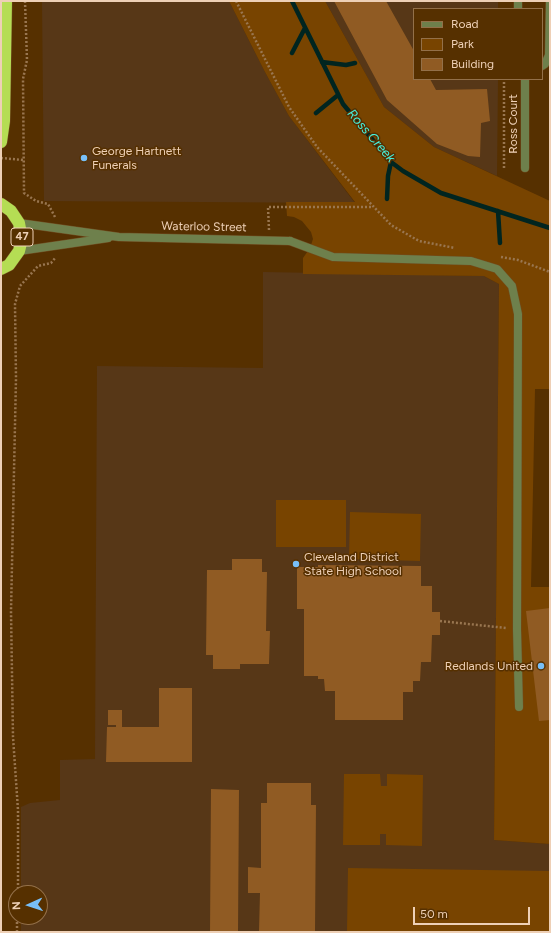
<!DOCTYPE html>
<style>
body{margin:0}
#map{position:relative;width:551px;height:933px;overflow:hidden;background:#563000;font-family:Figtree,sans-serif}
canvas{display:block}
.frame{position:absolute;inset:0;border:2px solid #eed0b6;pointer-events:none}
.legend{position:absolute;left:413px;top:8px;width:130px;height:72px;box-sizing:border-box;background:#563000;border:1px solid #937049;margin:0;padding:5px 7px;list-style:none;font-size:12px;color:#eed0b6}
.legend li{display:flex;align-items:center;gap:8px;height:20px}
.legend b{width:20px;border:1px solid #937049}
.north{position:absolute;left:8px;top:885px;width:40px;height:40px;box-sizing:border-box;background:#563000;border:1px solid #937049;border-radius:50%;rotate:267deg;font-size:11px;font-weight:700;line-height:16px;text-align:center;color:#eed0b6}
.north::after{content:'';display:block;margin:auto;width:14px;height:18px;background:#78bff8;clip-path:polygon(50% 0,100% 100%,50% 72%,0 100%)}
.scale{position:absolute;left:413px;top:907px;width:117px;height:18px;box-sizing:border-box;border:2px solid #eed0b6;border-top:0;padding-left:5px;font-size:12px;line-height:14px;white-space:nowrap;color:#eed0b6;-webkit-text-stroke:3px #563000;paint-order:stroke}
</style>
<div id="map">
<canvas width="551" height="933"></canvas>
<div class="frame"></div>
<ul class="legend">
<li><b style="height:5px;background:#6e804c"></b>Road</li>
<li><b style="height:11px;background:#784400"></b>Park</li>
<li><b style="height:11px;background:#905b23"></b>Building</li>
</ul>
<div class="north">N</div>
<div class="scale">50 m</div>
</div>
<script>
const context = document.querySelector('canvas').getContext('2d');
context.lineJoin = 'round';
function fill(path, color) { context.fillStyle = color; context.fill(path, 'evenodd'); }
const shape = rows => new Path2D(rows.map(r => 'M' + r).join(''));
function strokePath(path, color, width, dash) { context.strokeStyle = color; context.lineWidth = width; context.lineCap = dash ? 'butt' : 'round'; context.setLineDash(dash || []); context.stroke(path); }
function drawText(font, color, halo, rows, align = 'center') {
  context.font = font + ' Figtree,sans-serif'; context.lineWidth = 3; context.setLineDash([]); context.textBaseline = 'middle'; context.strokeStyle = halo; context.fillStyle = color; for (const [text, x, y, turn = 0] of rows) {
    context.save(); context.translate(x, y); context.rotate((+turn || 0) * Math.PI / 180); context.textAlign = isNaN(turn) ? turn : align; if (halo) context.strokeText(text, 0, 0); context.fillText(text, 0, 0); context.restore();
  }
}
fill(shape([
 [42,1,229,1,265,72,289,116,355,203,44,201],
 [325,1,498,1,498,9,414,9,414,79,498,79,497,176,434,147,384,107],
 [263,272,484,276,499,284,494,840,550,844,550,932,21,932,21,917,40,917,40,893,21,893,21,807,30,803,60,800,60,760,95,759,97,366,263,368]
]), '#573717');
fill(shape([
 [229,1,325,1,384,107,434,147,550,201,550,389,535,389,531,587,550,587,550,844,494,840,499,284,484,276,303,274,303,258,310,248,313,239,311,232,302,221,294,217,287,216,286,202,355,202,289,116,265,72],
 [276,500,346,500,346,547,276,547],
 [350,512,421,514,420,561,349,559],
 [344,774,380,774,381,786,387,786,387,774,423,775,422,846,386,845,386,834,380,834,380,845,343,845],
 [348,868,550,871,550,932,347,932]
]), '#784400');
strokePath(shape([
 [292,1,343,104,391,162,403,171,441,193,550,228],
 [292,53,305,28],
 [322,62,346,65,355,63],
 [316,113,338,95],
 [387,199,388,176,391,162],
 [498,211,500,243]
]), '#002520', 4.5);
fill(shape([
 [334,1,386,1,414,51,414,79,430,79,436,90,487,89,490,121,481,123,480,157,468,156,437,144,387,100],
 [232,559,262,559,262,572,267,572,266,631,270,631,269,664,240,664,240,669,213,669,213,655,206,655,207,570,232,570],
 [318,565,421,566,421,586,432,586,432,612,440,612,440,635,432,635,431,662,421,662,420,681,413,681,413,692,403,692,403,720,335,720,335,691,325,691,324,679,318,679,318,676,304,676,304,609,297,609,297,567,318,567],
 [550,608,550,720,539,721,526,611],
 [159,688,192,688,192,762,106,762,107,727,116,727,116,725,108,725,108,710,122,710,122,727,159,727],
 [267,783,311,783,311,805,316,805,315,932,259,932,260,893,248,893,248,867,261,868,261,803,267,803],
 [211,789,239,790,238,932,210,932]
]), '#905b23');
const lane = shape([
 [290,241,333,257,471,261,497,269,512,286,518,314,517,629,519,707]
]);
const street = shape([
 [518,9,518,1],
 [542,66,545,64,549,55,550,1],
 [525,79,525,168],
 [19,223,119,237,290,241],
 [19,251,108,238]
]);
const highway = shape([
 [1,142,4,121,6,1],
 [1,204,11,211,19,223,22,239,19,251,9,265,1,269]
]);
strokePath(lane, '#714d21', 9);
strokePath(street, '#714d21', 9);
strokePath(highway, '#714d21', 13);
strokePath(shape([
 [25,1,27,60,23,79,24,193,36,201,48,204,55,217],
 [236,1,289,107,317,147,391,225,419,241,455,248],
 [1,158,23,160],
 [504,168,504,79],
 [269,230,268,207,373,207],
 [501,257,518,260,550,272],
 [440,621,506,628],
 [18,893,18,810,13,737,11,611,16,378,15,304,20,286,38,266,51,263,56,257],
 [17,932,17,917]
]), '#997650', 2.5, [2, 2]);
strokePath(lane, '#6e804c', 8);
strokePath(street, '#6e804c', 8);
strokePath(highway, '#b5dd54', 12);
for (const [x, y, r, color] of [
 [84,158,4,"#78bff8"],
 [296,564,4,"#78bff8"],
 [541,666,4,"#78bff8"]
]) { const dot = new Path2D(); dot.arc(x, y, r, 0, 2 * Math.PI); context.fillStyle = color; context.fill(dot); strokePath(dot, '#563000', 1.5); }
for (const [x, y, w] of [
 [22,237,22]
]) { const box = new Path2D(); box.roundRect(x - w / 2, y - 9, w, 18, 3); context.fillStyle = '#563000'; context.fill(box); strokePath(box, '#eed0b6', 1); }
drawText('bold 11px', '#eed0b6', null, [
 ["47",22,237]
]);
drawText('12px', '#eed0b6', '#563000', [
 ["Ross Court",513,124,-90],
 ["Waterloo Street",204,227,1]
]);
drawText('12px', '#eed0b6', '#563000', [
 ["George Hartnett",92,151],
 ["Funerals",92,165],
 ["Cleveland District",304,557],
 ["State High School",304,571],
 ["Redlands United",533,666,"right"]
], 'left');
drawText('italic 13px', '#46f2df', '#563000', [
 ["Ross Creek",371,136,49]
]);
</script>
